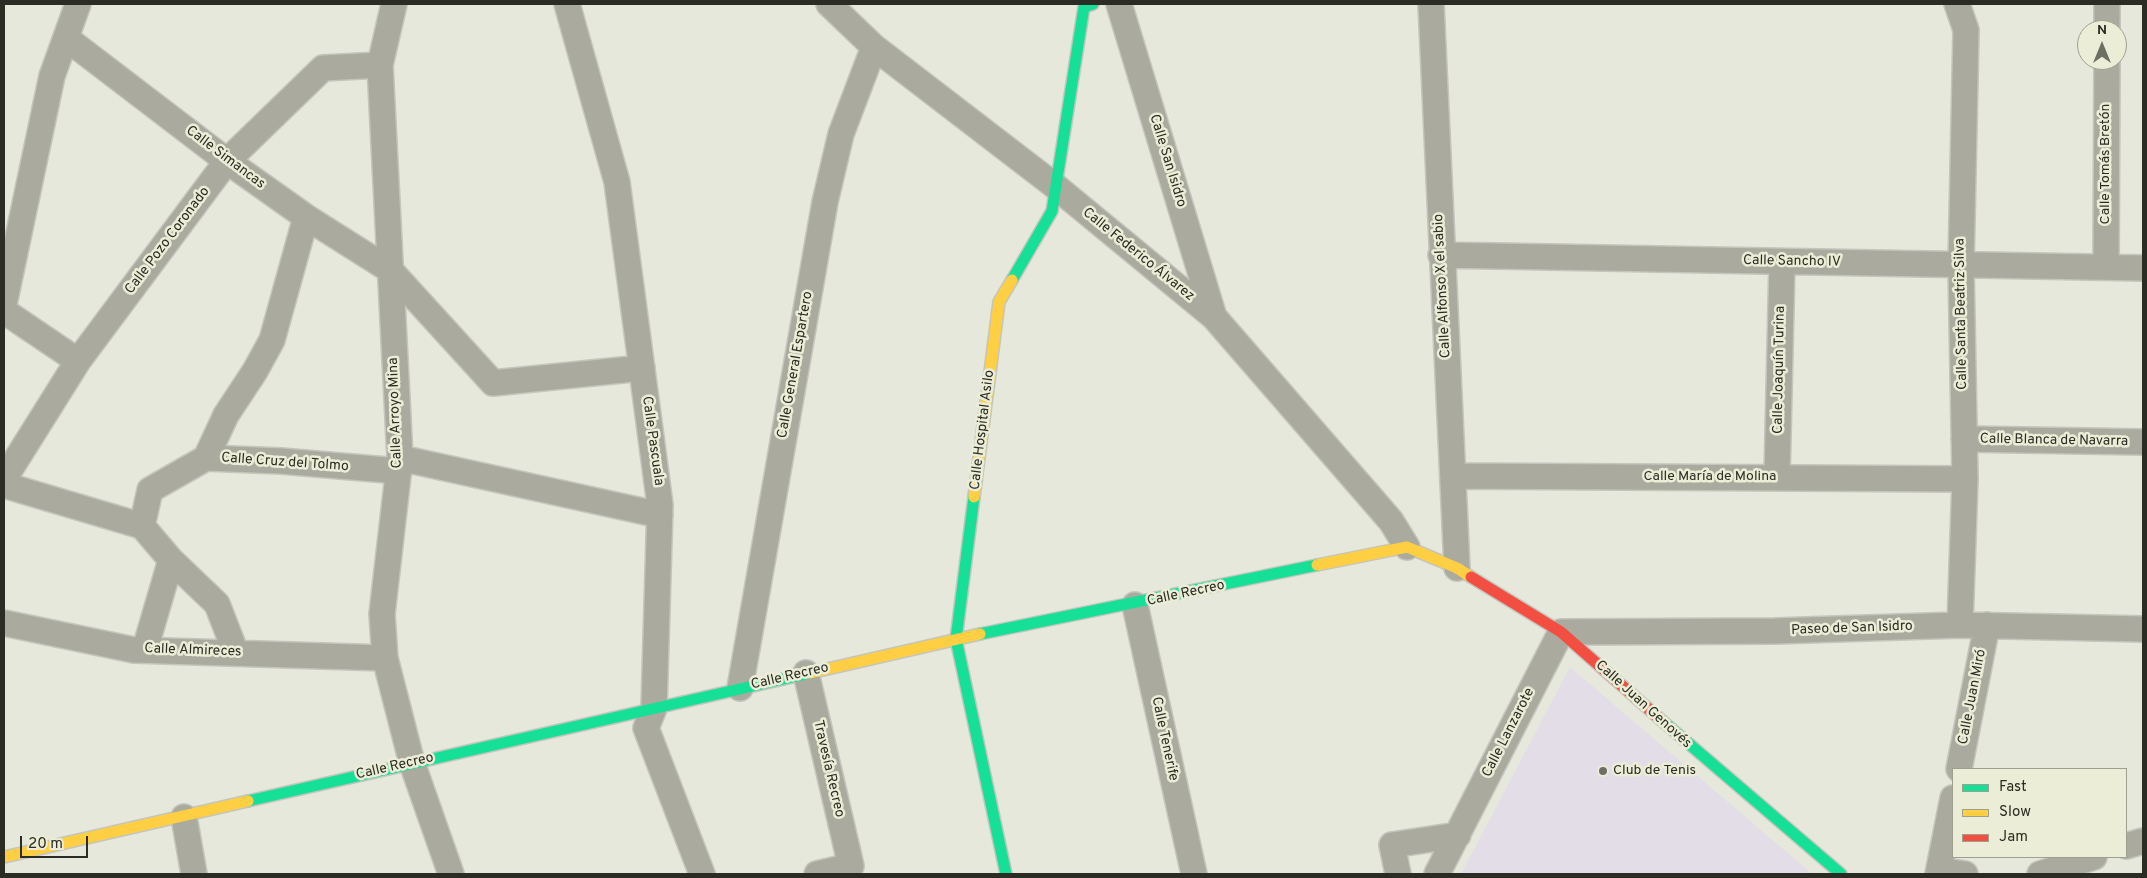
<!DOCTYPE html>
<meta charset="utf-8">
<style>
body{margin:0}
#map{position:relative;width:2147px;height:878px;overflow:hidden;background:#e7e8dc;font-family:Overpass,sans-serif}
canvas{display:block}
.frame{position:absolute;inset:0;border:5px solid #2b2c23;pointer-events:none}
.legend{position:absolute;left:1952px;top:768px;width:175px;height:90px;box-sizing:border-box;background:#ebedd7;border:1px solid #9ea08f;margin:0;padding:6px 9px;list-style:none;font-size:15px;color:#2b2c23}
.legend li{display:flex;align-items:center;gap:10px;height:25px}
.legend b{width:25px;border:1px solid #9ea08f}
.north{position:absolute;left:2077px;top:20px;width:50px;height:50px;box-sizing:border-box;background:#ebedd7;border:1px solid #9ea08f;border-radius:50%;rotate:0deg;font-size:14px;font-weight:700;line-height:20px;text-align:center;color:#2b2c23}
.north::after{content:'';display:block;margin:auto;width:18px;height:22px;background:#6d6e64;clip-path:polygon(50% 0,100% 100%,50% 72%,0 100%)}
.scale{position:absolute;left:20px;top:836px;width:68px;height:22px;box-sizing:border-box;border:2px solid #2b2c23;border-top:0;padding-left:6px;font-size:15px;line-height:18px;white-space:nowrap;color:#2b2c23;-webkit-text-stroke:4px #ebedd7;paint-order:stroke}
</style>
<div id="map">
<canvas width="2147" height="878"></canvas>
<div class="frame"></div>
<ul class="legend">
<li><b style="height:6px;background:#16e098"></b>Fast</li>
<li><b style="height:6px;background:#ffcf43"></b>Slow</li>
<li><b style="height:6px;background:#f24e42"></b>Jam</li>
</ul>
<div class="north">N</div>
<div class="scale">20 m</div>
</div>
<script>
const context = document.querySelector('canvas').getContext('2d');
context.lineJoin = 'round';
function fill(path, color) { context.fillStyle = color; context.fill(path, 'evenodd'); }
const shape = rows => new Path2D(rows.map(r => 'M' + r).join(''));
function strokePath(path, color, width, dash) { context.strokeStyle = color; context.lineWidth = width; context.lineCap = dash ? 'butt' : 'round'; context.setLineDash(dash || []); context.stroke(path); }
function drawText(font, color, halo, rows, align = 'center') {
  context.font = font + ' Overpass,sans-serif'; context.lineWidth = 5; context.setLineDash([]); context.textBaseline = 'middle'; context.strokeStyle = halo; context.fillStyle = color; for (const [text, x, y, turn = 0] of rows) {
    context.save(); context.translate(x, y); context.rotate((+turn || 0) * Math.PI / 180); context.textAlign = isNaN(turn) ? turn : align; if (halo) context.strokeText(text, 0, 0); context.fillText(text, 0, 0); context.restore();
  }
}
fill(shape([
 [1570,667,1812,874,1461,874]
]), '#e2dde7');
const street = shape([
 [394,4,380,65,400,458,382,614,385,658,412,763,451,874],
 [567,4,617,182,660,505,654,708,646,728,702,874],
 [829,4,874,47,1055,186,1214,317,1391,521,1407,547],
 [1119,4,1214,317],
 [1431,4,1457,568],
 [1957,4,1966,30,1961,266,1965,479,1960,625],
 [2107,30,2107,4],
 [66,38,227,161,306,217,390,270,493,383,642,368],
 [1441,255,2143,268],
 [2106,267,2107,60],
 [4,304,52,76,78,4],
 [4,311,78,361],
 [1964,439,2143,442],
 [206,458,226,415,255,371,272,340,306,217],
 [400,458,660,515],
 [1454,476,1965,479],
 [1777,478,1782,262],
 [4,479,78,361,227,161,323,68,380,65],
 [4,485,142,526,150,490,206,458,281,461,399,471],
 [142,526,171,560,217,604,236,653],
 [1135,605,1194,874],
 [4,623,134,650,385,658],
 [145,649,171,560],
 [806,673,851,866,817,874],
 [740,688,825,202,841,134,874,47],
 [1959,769,1987,625],
 [184,817,194,874],
 [2126,846,2143,841],
 [1398,874,1392,845,1458,835],
 [1437,874,1561,632,1775,631,1960,625,2143,629],
 [1938,874,1953,798],
 [1940,874,1952,872,1965,874],
 [2040,874,2094,857]
]);
const fast = shape([
 [1012,280,1052,211,1084,7,1093,4],
 [974,497,956,639,1006,874],
 [980,634,1317,565],
 [1660,719,1841,874],
 [248,801,810,673]
]);
const slow = shape([
 [974,497,999,302,1012,280],
 [1317,565,1407,547,1457,568,1471,577],
 [810,673,980,634],
 [4,857,248,801]
]);
const jam = shape([
 [1471,577,1561,632,1660,719]
]);
strokePath(street, '#c4c5bc', 28);
strokePath(fast, '#c4c5bc', 14);
strokePath(slow, '#c4c5bc', 14);
strokePath(jam, '#c4c5bc', 14);
strokePath(street, '#aaaa9e', 25);
strokePath(fast, '#16e098', 11);
strokePath(slow, '#ffcf43', 11);
strokePath(jam, '#f24e42', 11);
for (const [x, y, r, color] of [
 [1603,771,5,"#6d6e64"]
]) { const dot = new Path2D(); dot.arc(x, y, r, 0, 2 * Math.PI); context.fillStyle = color; context.fill(dot); strokePath(dot, '#ebedd7', 2); }
drawText('14px', '#2b2c23', '#ebedd7', [
 ["Calle Simancas",225,158,37],
 ["Calle San Isidro",1167,161,73],
 ["Calle Tomás Bretón",2106,164,-90],
 ["Calle Pozo Coronado",168,241,-53],
 ["Calle Federico Álvarez",1138,255,39],
 ["Calle Sancho IV",1792,262,1],
 ["Calle Alfonso X el sabio",1443,286,-93],
 ["Calle Santa Beatriz Silva",1962,314,-91],
 ["Calle General Espartero",796,365,-80],
 ["Calle Joaquín Turina",1780,370,-89],
 ["Calle Arroyo Mina",396,413,-92],
 ["Calle Hospital Asilo",983,430,-83],
 ["Calle Pascuala",652,441,82],
 ["Calle Blanca de Navarra",2054,441,1],
 ["Calle Cruz del Tolmo",285,463,4],
 ["Calle María de Molina",1710,477],
 ["Calle Recreo",1186,594,-12],
 ["Paseo de San Isidro",1852,629,-2],
 ["Calle Almireces",193,651,2],
 ["Calle Recreo",790,677,-13],
 ["Calle Juan Miró",1973,697,-79],
 ["Calle Juan Genovés",1643,705,42],
 ["Calle Lanzarote",1509,733,-63],
 ["Calle Tenerife",1164,739,78],
 ["Calle Recreo",395,767,-13],
 ["Travesía Recreo",828,769,77]
]);
drawText('14px', '#2b2c23', '#ebedd7', [
 ["Club de Tenis",1613,771]
], 'left');
</script>
